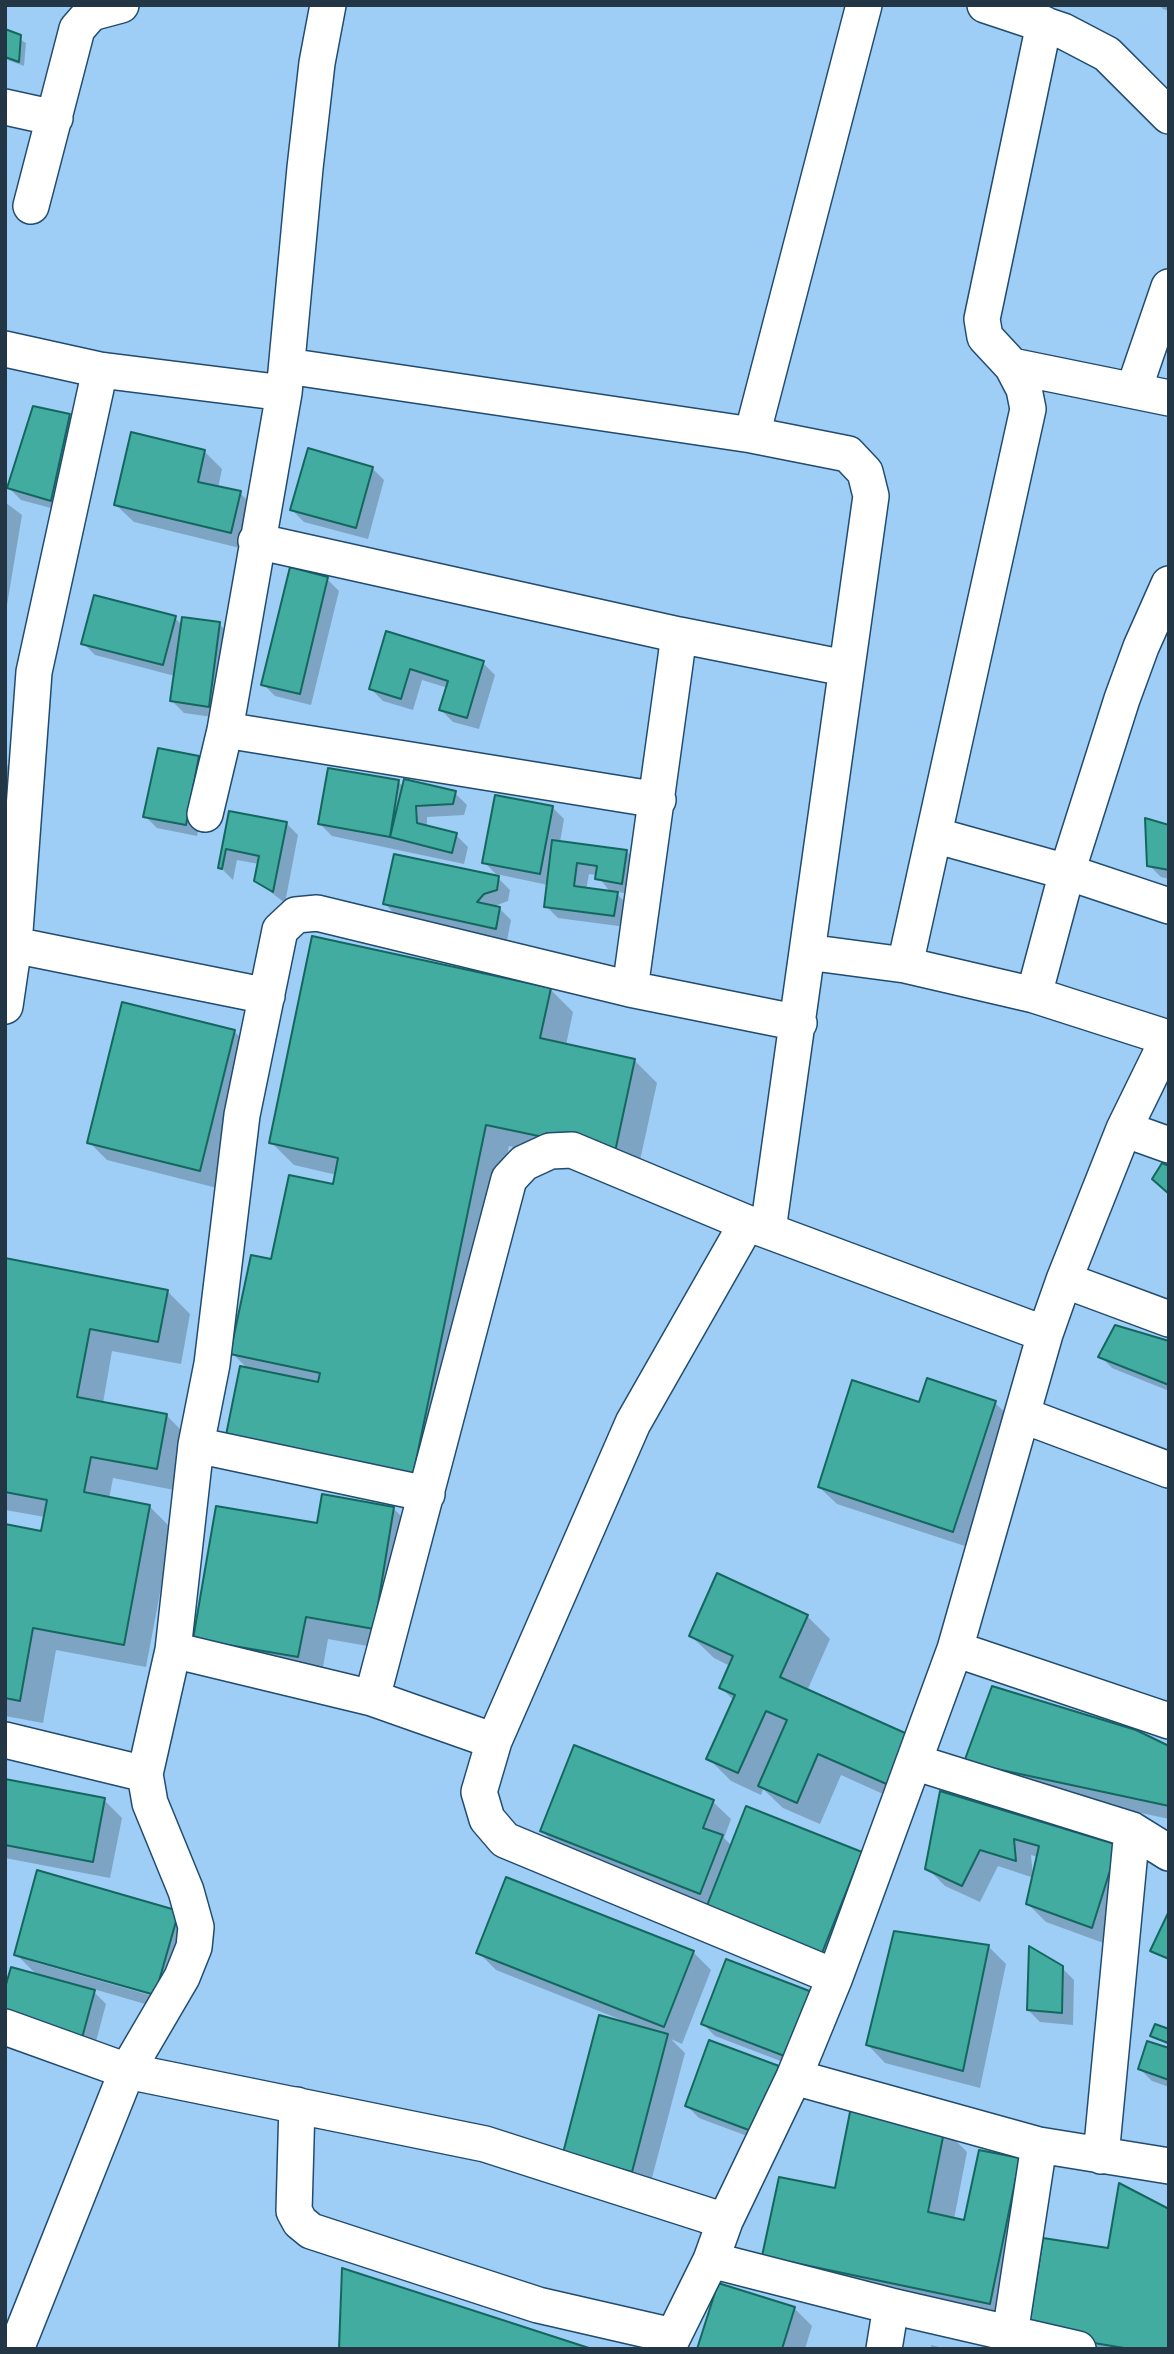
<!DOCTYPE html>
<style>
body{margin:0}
#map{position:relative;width:1174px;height:2354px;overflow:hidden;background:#9ecdf6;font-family:Inter,sans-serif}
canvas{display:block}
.frame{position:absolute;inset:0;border:7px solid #233646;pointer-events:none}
</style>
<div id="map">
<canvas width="1174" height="2354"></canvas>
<div class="frame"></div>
</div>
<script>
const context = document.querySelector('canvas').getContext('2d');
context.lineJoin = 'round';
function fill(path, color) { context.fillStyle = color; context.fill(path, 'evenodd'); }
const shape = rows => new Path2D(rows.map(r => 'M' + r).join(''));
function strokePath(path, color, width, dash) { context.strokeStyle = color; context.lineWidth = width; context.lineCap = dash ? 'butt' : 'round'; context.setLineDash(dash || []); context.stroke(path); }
fill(shape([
 [1159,5,1169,5,1169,11,1163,9],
 [5,31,26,43,24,66,5,59],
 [69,416,81,428,62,511,21,500,9,488],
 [204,451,222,469,218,488,240,493,258,511,248,550,134,522,116,505],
 [372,468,384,480,368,539,304,522,292,510],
 [5,502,22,515,7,605,5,605],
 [327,579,339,591,311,705,275,696,263,684],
 [175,618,182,625,219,624,231,636,220,718,184,713,172,701,175,676,95,655,83,643],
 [387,634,483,663,495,675,479,729,453,722,441,710,448,688,422,680,413,710,383,701,371,689],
 [198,758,210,770,197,836,157,828,145,816],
 [5,763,23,781,5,875],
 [398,782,404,787,455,793,467,805,464,815,427,817,427,828,456,835,468,847,464,864,332,836,320,824],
 [552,807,564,819,560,842,626,851,638,863,633,895,614,891,629,906,626,927,558,918,546,906,548,885,496,874,484,862],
 [589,874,597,875,611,893,586,890],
 [230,813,286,823,298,835,285,903,256,881,259,864,237,860,233,880,220,867],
 [1169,827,1169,879,1161,877,1149,865],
 [498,878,510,890,508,901,492,907,499,908,511,920,507,940,397,916,385,904],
 [550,989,573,1012,566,1045,634,1060,657,1083,637,1174,509,1146,435,1497,248,1369,232,1353,272,1261,334,1186,337,1175,294,1165,271,1142],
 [234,1031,252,1049,217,1188,107,1160,89,1142],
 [5,1263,167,1291,190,1314,181,1364,112,1351,103,1403,166,1415,189,1438,179,1491,113,1478,109,1499,149,1506,172,1529,146,1667,56,1650,43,1723,5,1716,5,1526,43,1533,45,1517,5,1510],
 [1169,1343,1169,1391,1112,1368,1100,1356],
 [995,1403,1013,1420,971,1548,837,1504,819,1487,920,1404],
 [394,1509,416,1531,396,1651,328,1639,321,1678,195,1638,318,1525],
 [807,1616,830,1639,807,1691,936,1762,914,1808,841,1775,820,1824,783,1808,763,1789,761,1795,731,1781,708,1758,734,1701,721,1687,730,1666,714,1658,691,1636],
 [1169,1748,1169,1819,984,1779,966,1762],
 [5,1780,104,1800,122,1818,110,1878,5,1858],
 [942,1793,1117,1847,1109,1945,1046,1922,1028,1904,1034,1878,998,1866,980,1902,945,1886,927,1868],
 [1031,1855,1038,1857,1033,1877],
 [713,1802,731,1819,724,1838,732,1846,861,1853,879,1871,840,1970,560,1849,542,1831],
 [178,1912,196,1930,173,2012,90,1988,106,2004,94,2049,12,2027,38,1976,16,1954],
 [34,1959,164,1996,163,1999,34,1962],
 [988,1946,1006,1964,980,2088,885,2063,868,2045],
 [478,1952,693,1952,711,1970,682,2044,671,2039,685,2053,649,2189,582,2170,629,2023,496,1970],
 [727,1961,799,2068,715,2036,703,2024],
 [1062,1968,1074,1980,1073,2025,1040,2022,1028,2010],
 [1169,2031,1169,2045,1152,2036],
 [1169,2050,1169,2087,1152,2081,1140,2069],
 [778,2068,790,2080,766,2143,699,2118,687,2106],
 [944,2129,967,2152,954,2219,966,2222,1019,2160,1013,2326,764,2256],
 [1169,2211,1169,2349,1047,2349,1110,2250],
 [794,2308,812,2326,805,2349,699,2349],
 [931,2345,947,2349,931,2349]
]), '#0003');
const building = shape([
 [5,29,21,35,19,62,5,57,5,29],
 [33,406,70,414,51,501,7,488,33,406],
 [131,432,205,450,198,482,241,491,231,533,114,505,131,432],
 [308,448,373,467,356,528,290,510,308,448],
 [290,567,328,577,300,694,261,685,290,567],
 [94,595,176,616,163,665,81,644,94,595],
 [182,617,220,622,209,707,170,701,182,617],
 [386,631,484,661,467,718,439,710,448,681,410,669,401,699,369,689,386,631],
 [158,748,199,756,186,825,143,817,158,748],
 [328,768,399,780,390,837,318,824,328,768],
 [404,779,456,791,453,804,416,806,417,823,457,833,452,853,390,837,404,779],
 [495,795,553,806,540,874,482,863,495,795],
 [229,811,287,822,273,892,254,881,259,856,226,849,222,869,218,868,229,811],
 [1145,818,1169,825,1169,870,1147,866,1145,818],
 [552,840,627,850,622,884,595,879,597,866,577,863,574,886,618,892,614,916,544,907,552,840],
 [394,854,499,876,497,890,484,894,477,902,500,907,496,929,383,904,394,854],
 [312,936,551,988,540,1038,635,1059,615,1152,486,1125,413,1475,226,1435,240,1366,318,1382,320,1373,230,1354,251,1255,271,1259,289,1175,333,1184,338,1158,269,1143,312,936],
 [122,1002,235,1030,200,1171,87,1143,122,1002],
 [1162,1163,1169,1166,1169,1194,1152,1179,1162,1163],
 [5,1258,168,1290,158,1342,90,1329,77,1397,167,1414,157,1469,91,1457,84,1492,150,1505,124,1645,33,1628,20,1701,5,1698,5,1524,41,1531,47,1500,5,1492,5,1258],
 [1115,1325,1169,1341,1169,1385,1098,1357,1115,1325],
 [927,1378,996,1401,953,1532,818,1487,852,1380,919,1402,927,1378],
 [322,1494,394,1507,374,1629,306,1617,298,1657,193,1639,216,1506,317,1523,322,1494],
 [717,1573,808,1615,780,1677,914,1737,891,1786,818,1754,797,1803,758,1786,787,1720,766,1711,738,1773,706,1759,735,1695,719,1688,733,1656,689,1636,717,1573],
 [992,1686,1136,1730,1169,1746,1169,1806,964,1762,992,1686],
 [574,1745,714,1800,703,1828,723,1835,700,1894,540,1831,574,1745],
 [5,1779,105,1798,93,1862,5,1845,5,1779],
 [940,1791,1118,1845,1092,1928,1026,1904,1039,1846,1014,1839,1016,1861,980,1850,962,1886,925,1869,940,1791],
 [746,1806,862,1852,822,1953,706,1908,746,1806],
 [37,1870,179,1911,155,1995,14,1955,37,1870],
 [506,1877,694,1951,664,2027,476,1953,506,1877],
 [1169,1911,1169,1959,1150,1951,1169,1911],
 [894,1931,989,1945,963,2071,866,2045,894,1931],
 [1029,1946,1063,1966,1062,2013,1027,2010,1029,1946],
 [726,1959,812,1992,787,2057,701,2024,726,1959],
 [11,1967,95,1990,82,2038,5,2017,5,1988,11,1967],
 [599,2015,668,2034,632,2172,563,2153,599,2015],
 [1155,2024,1169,2029,1168,2043,1150,2036,1155,2024],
 [709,2040,779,2066,754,2132,685,2106,709,2040],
 [1147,2041,1169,2048,1169,2080,1138,2069,1147,2041],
 [851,2107,945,2127,928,2212,964,2220,979,2150,1020,2158,990,2304,762,2256,779,2177,835,2188,851,2107],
 [1119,2183,1169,2209,1168,2349,1130,2349,1028,2332,1043,2238,1108,2248,1119,2183],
 [342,2268,592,2349,339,2349,342,2268],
 [718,2283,795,2307,782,2349,697,2349,718,2283]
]);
fill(building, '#42aca1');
strokePath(building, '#14675f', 2);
const minor = shape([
 [985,5,1063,31,1107,54,1169,116],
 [5,107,55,118],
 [31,206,77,29,91,13,121,5],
 [5,349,100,370,284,393],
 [287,366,752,435,848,454,865,472,871,496,768,1230],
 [1012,366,1169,398],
 [1134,389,1169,287],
 [752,435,864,5],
 [256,541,679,635,845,668],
 [225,730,658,800],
 [205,814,225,730,284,393,305,168,317,63,328,5],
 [934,835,1067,872,1169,906],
 [14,945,267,996],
 [807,952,905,965,1034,995,1168,1038],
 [905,965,1028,409,1024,389,1012,366,985,337,982,319,1044,24],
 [630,989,679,635],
 [1034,995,1067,872,1122,699,1141,647,1169,584],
 [5,1006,14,945,34,672,100,370],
 [1124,1129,1169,1145],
 [1064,1280,1169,1319],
 [1022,1415,1169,1470],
 [196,1445,427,1494],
 [955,1649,1169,1721],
 [173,1650,372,1698,509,1179,524,1163,550,1151,572,1150,747,1223],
 [372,1698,494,1741],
 [5,1740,145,1774],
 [914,1762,1132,1830,1169,1853],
 [835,1977,505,1840,487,1819,479,1792,494,1741,633,1423,747,1223,1045,1334],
 [5,2027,127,2071,485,2144,725,2221],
 [794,2077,1039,2145,1169,2166],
 [297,2105,294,2211,300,2222,311,2231,538,2305,673,2336],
 [1101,2156,1132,1830],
 [711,2260,891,2306,1078,2349],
 [1010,2334,1039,2145],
 [16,2349,127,2071,182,1977,194,1947,196,1927,186,1891,150,1803,145,1774,173,1650,196,1445,212,1364,242,1115,280,930,296,915,317,913,630,989,799,1023],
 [667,2349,711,2260,725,2221,794,2077,835,1977,955,1649,1045,1334,1064,1280,1124,1129,1169,1037],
 [884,2349,891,2306]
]);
strokePath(minor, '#214c6f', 38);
strokePath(minor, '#fff', 35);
</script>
